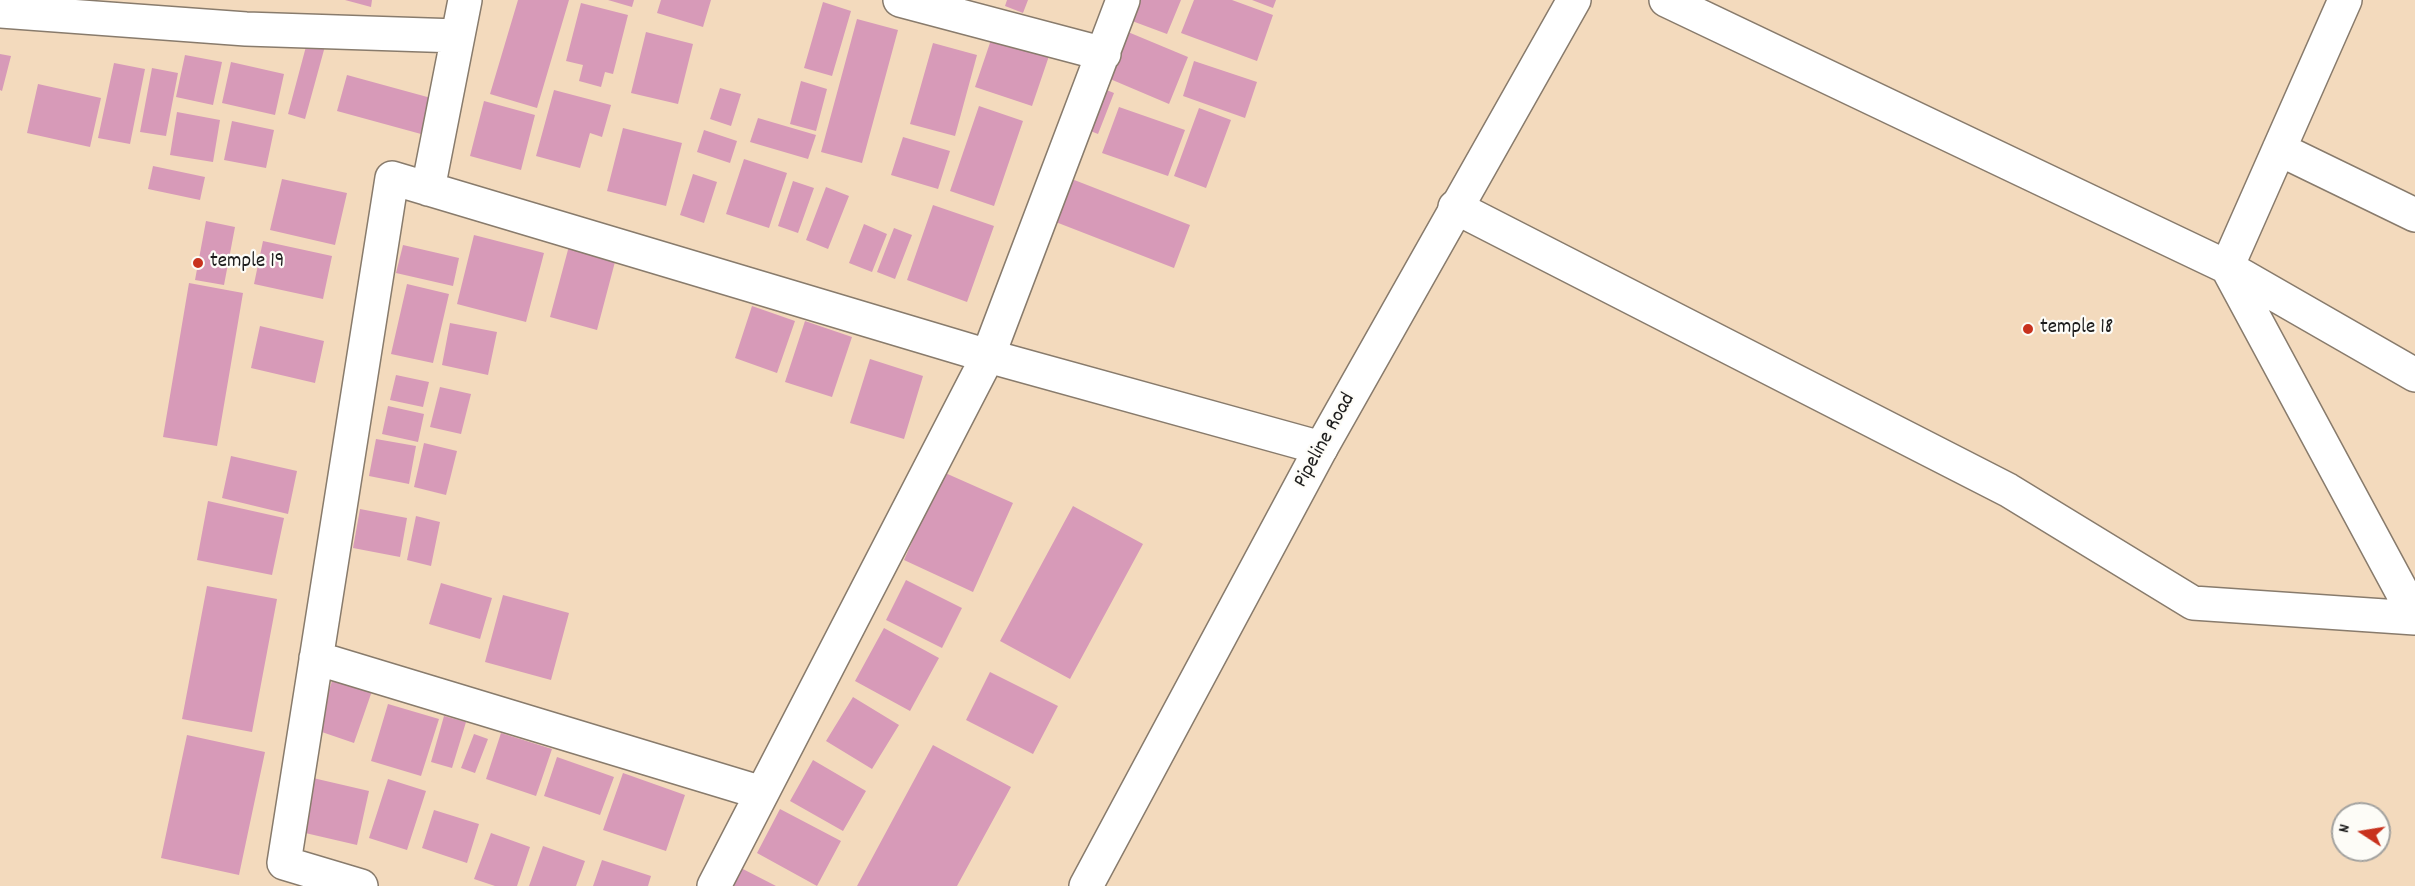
<!DOCTYPE html>
<style>
body{margin:0}
#map{position:relative;width:2415px;height:886px;overflow:hidden;background:#f3dabd;font-family:Dekko,sans-serif}
canvas{display:block}
.north{position:absolute;left:2331px;top:802px;width:60px;height:60px;box-sizing:border-box;background:#fdfcf7;border:2px solid #a3a29f;border-radius:50%;rotate:282deg;font-size:16px;font-weight:700;line-height:24px;text-align:center;color:#1c1c1c}
.north::after{content:'';display:block;margin:auto;width:21px;height:27px;background:#c8321e;clip-path:polygon(50% 0,100% 100%,50% 72%,0 100%)}
</style>
<div id="map">
<canvas width="2415" height="886"></canvas>
<div class="north">N</div>
</div>
<script>
const context = document.querySelector('canvas').getContext('2d');
context.lineJoin = 'round';
function fill(path, color) { context.fillStyle = color; context.fill(path, 'evenodd'); }
const shape = rows => new Path2D(rows.map(r => 'M' + r).join(''));
function strokePath(path, color, width, dash) { context.strokeStyle = color; context.lineWidth = width; context.lineCap = dash ? 'butt' : 'round'; context.setLineDash(dash || []); context.stroke(path); }
function drawText(font, color, halo, rows, align = 'center') {
  context.font = font + ' Dekko,sans-serif'; context.lineWidth = 4.5; context.setLineDash([]); context.textBaseline = 'middle'; context.strokeStyle = halo; context.fillStyle = color; for (const [text, x, y, turn = 0] of rows) {
    context.save(); context.translate(x, y); context.rotate((+turn || 0) * Math.PI / 180); context.textAlign = isNaN(turn) ? turn : align; if (halo) context.strokeText(text, 0, 0); context.fillText(text, 0, 0); context.restore();
  }
}
fill(shape([
 [345,0,372,0,371,7],
 [518,0,569,0,537,108,490,94],
 [608,0,634,0,632,7],
 [661,0,711,0,703,27,657,13],
 [1007,0,1028,0,1023,13,1005,6],
 [1122,0,1181,0,1167,34,1116,15],
 [1194,0,1232,0,1273,15,1257,61,1181,33],
 [1252,0,1276,0,1273,8],
 [823,2,851,11,832,76,804,68],
 [581,3,628,15,613,74,605,72,601,87,579,81,583,65,566,61],
 [857,19,898,30,862,163,821,152],
 [312,24,330,28,305,119,288,114],
 [1116,27,1188,57,1169,104,1096,73],
 [646,32,693,44,678,104,631,93],
 [993,34,1050,53,1032,106,975,87],
 [933,43,977,55,955,136,910,124],
 [0,54,11,56,2,91,0,90],
 [185,55,222,62,213,105,176,97],
 [1194,61,1257,82,1245,118,1183,96],
 [231,62,284,74,275,115,222,103],
 [114,63,145,69,130,144,98,138],
 [152,68,178,73,166,136,140,132],
 [347,75,431,98,421,134,337,111],
 [801,81,827,89,816,131,790,124],
 [38,84,101,98,90,147,27,133],
 [1094,85,1114,93,1098,134,1078,126],
 [720,88,741,94,731,126,710,119],
 [554,90,611,105,602,137,590,133,580,168,536,156],
 [484,101,535,115,521,170,470,156],
 [979,106,1023,121,994,206,950,191],
 [1119,107,1185,130,1168,176,1102,153],
 [1199,108,1231,120,1206,188,1174,176],
 [177,112,220,120,213,162,170,155],
 [758,118,816,135,808,159,750,142],
 [232,121,274,130,266,168,224,160],
 [623,128,682,143,666,206,607,191],
 [704,130,737,141,730,163,697,152],
 [903,137,950,151,938,189,891,175],
 [744,159,787,173,769,228,726,214],
 [153,166,205,177,200,200,148,189],
 [693,174,717,182,704,223,680,215],
 [1064,176,1190,225,1174,268,1048,219],
 [282,179,347,193,335,245,270,230],
 [793,181,814,188,798,233,778,226],
 [826,187,849,196,828,249,806,240],
 [933,205,994,226,967,302,907,280],
 [206,221,235,227,224,285,195,280],
 [864,224,887,234,872,272,849,263],
 [894,228,912,235,895,279,877,272],
 [474,235,544,253,526,322,457,304],
 [263,241,332,256,323,299,254,284],
 [403,245,459,258,453,286,396,273],
 [569,246,616,258,597,330,550,317],
 [189,283,243,293,217,446,163,437],
 [407,284,449,294,433,363,391,354],
 [752,306,795,321,777,373,735,358],
 [805,321,852,337,832,397,785,382],
 [450,323,497,332,488,375,442,365],
 [260,326,324,341,315,383,251,368],
 [870,359,923,376,904,439,850,423],
 [396,375,429,382,423,407,390,400],
 [440,387,471,394,461,434,430,427],
 [388,406,424,414,418,442,382,434],
 [376,439,416,446,409,484,369,476],
 [424,443,457,451,446,495,414,487],
 [231,456,297,471,288,514,222,498],
 [943,472,1013,503,973,592,904,560],
 [208,501,284,518,272,575,197,560],
 [1073,506,1143,544,1070,679,1000,641],
 [360,509,407,518,400,557,353,548],
 [416,516,440,522,431,566,407,560],
 [906,580,962,608,942,648,886,620],
 [441,583,492,598,480,639,429,624],
 [207,586,277,599,252,732,182,719],
 [503,595,569,613,551,680,485,662],
 [884,628,939,658,910,711,855,681],
 [990,672,1058,706,1033,754,966,720],
 [333,678,372,691,354,743,316,730],
 [853,697,899,725,872,769,826,741],
 [388,704,439,719,421,776,371,761],
 [444,716,466,722,452,768,431,762],
 [501,733,552,749,536,796,486,779],
 [474,734,488,739,475,773,461,768],
 [187,735,265,752,239,875,161,858],
 [933,745,1011,787,957,886,857,886],
 [557,757,614,777,600,815,544,796],
 [813,760,866,791,843,831,790,801],
 [623,773,685,795,666,851,603,830],
 [313,778,369,791,357,845,301,832],
 [388,779,426,791,407,850,369,838],
 [780,809,841,841,817,886,757,853],
 [434,810,479,824,467,863,422,848],
 [491,833,530,847,517,886,495,886,474,879],
 [543,846,585,861,576,886,529,886],
 [602,860,651,876,648,886,593,886],
 [739,867,776,886,729,886]
]), '#d79ab8');
const minor = shape([
 [900,0,1104,54],
 [1666,0,2227,267,2415,375],
 [2345,0,2227,267,2415,616],
 [0,11,246,29,458,36],
 [2279,149,2415,215],
 [428,189,465,0],
 [1455,207,2008,490,2193,603,2415,618],
 [316,658,762,793],
 [361,886,284,863,392,178,988,356,1321,448],
 [714,886,988,356,1123,0]
]);
const major = shape([
 [1086,886,1321,448,1574,0]
]);
strokePath(minor, '#887b6c', 36);
strokePath(major, '#887b6c', 36);
strokePath(minor, '#fff', 33);
strokePath(major, '#fff', 33);
for (const [x, y, r, color] of [
 [198,263,6,"#c8321e"],
 [2028,329,6,"#c8321e"]
]) { const dot = new Path2D(); dot.arc(x, y, r, 0, 2 * Math.PI); context.fillStyle = color; context.fill(dot); strokePath(dot, '#fdfcf7', 2); }
drawText('21px', '#1c1c1c', '#fdfcf7', [
 ["temple 19",210,263],
 ["temple 18",2040,329]
], 'left');
drawText('21px', '#1c1c1c', '#fdfcf7', [
 ["Pipeline Road",1326,441,-61]
]);
</script>
